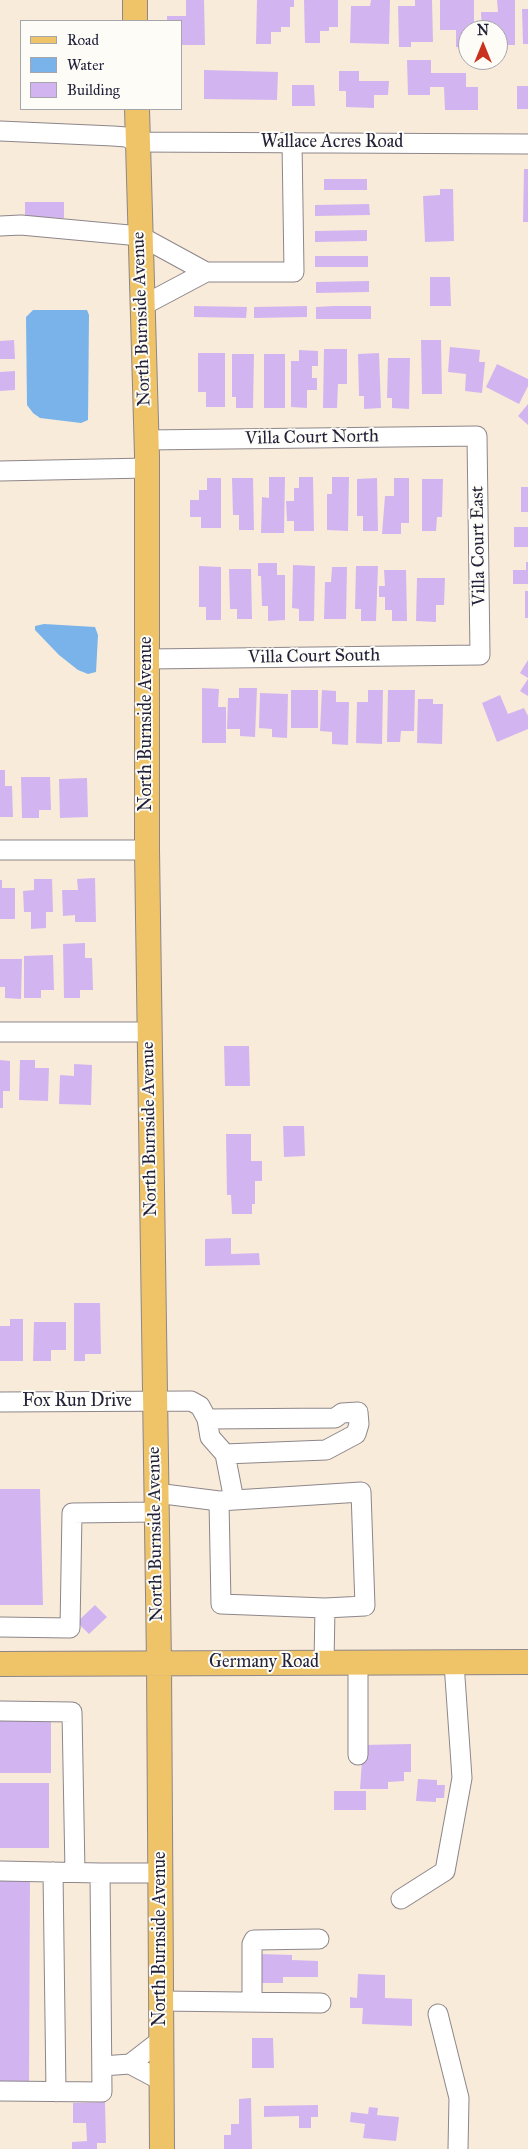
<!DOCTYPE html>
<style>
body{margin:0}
#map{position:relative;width:528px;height:2149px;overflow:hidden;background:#f8ebd9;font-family:"IM FELL Great Primer",serif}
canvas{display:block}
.legend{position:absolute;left:20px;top:20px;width:162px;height:90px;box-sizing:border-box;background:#fdfcf7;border:1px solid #a5a5ac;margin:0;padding:6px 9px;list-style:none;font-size:15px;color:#22223b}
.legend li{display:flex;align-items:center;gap:10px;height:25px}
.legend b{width:25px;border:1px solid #a5a5ac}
.north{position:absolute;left:458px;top:20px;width:50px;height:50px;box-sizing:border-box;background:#fdfcf7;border:1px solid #a5a5ac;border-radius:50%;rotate:0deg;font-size:14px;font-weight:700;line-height:20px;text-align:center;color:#22223b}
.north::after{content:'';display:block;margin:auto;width:18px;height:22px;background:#c8321e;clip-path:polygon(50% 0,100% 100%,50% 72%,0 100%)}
</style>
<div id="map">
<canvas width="528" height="2149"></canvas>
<ul class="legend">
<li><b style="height:6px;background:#efc469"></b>Road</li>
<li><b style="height:14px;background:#79b3ea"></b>Water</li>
<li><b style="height:14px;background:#d2b5f0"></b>Building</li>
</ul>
<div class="north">N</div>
</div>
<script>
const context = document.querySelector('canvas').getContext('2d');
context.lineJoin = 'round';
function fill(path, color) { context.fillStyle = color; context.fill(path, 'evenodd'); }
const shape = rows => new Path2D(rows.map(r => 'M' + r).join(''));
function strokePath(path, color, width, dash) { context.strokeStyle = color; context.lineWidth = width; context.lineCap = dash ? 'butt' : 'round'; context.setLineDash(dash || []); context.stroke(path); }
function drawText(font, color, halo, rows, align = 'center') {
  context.font = font + ' "IM FELL Great Primer",serif'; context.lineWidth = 4; context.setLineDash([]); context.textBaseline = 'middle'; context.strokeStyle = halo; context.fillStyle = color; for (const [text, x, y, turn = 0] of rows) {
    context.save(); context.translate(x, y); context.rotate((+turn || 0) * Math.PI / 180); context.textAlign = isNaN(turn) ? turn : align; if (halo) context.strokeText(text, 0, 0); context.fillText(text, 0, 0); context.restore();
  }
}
fill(shape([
 [33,310,87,310,89,315,88,420,81,423,40,418,33,413,27,405,26,317],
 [44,624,95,627,98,635,96,672,88,674,78,670,59,655,35,630,35,626]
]), '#79b3ea');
fill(shape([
 [186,0,204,0,205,45,181,45,181,21,167,21,167,16,186,16],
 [257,0,294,0,294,7,290,7,290,27,281,27,281,32,271,32,271,44,256,44],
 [304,0,338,0,338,27,329,27,329,31,320,31,320,43,305,43],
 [371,0,390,0,389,44,350,43,351,6,370,6],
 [415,0,432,0,433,42,411,42,411,47,399,47,398,6,415,6],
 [440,0,474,0,474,30,468,30,468,48,456,47,456,30,440,30],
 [497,0,515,0,515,45,498,45,498,30,482,30,481,12,498,12],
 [522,9,528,9,528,44,523,44],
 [407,60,431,60,431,73,466,73,466,87,478,87,478,110,445,110,444,87,430,87,430,95,408,95],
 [204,70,278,72,277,100,204,99],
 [339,71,359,71,359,81,389,81,388,95,374,95,374,108,346,107,346,91,339,91],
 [292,85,314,85,315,106,292,106],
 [517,86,528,86,528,109,517,109],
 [524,169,528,169,528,222,523,222],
 [324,179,367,179,367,190,324,190],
 [440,189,453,189,454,241,425,242,423,196,440,195],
 [25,202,64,202,64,218,25,217],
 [369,204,370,215,315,216,315,205],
 [367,230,367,241,315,242,315,231],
 [315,256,368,256,368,267,315,267],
 [430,277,450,277,451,306,430,306],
 [369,281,369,292,316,293,316,282],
 [194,306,247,307,246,318,194,317],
 [307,306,307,317,254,318,254,307],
 [333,306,371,306,371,319,316,319,316,307],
 [14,340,15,359,0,359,0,341],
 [421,340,441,340,442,394,422,394],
 [450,347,480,350,479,362,485,362,482,393,465,391,466,374,448,372],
 [324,349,347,349,347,384,338,384,337,408,323,408],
 [299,350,318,351,318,366,312,366,312,378,317,378,317,390,307,390,307,408,291,407,291,361,299,361],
 [198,353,225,353,225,407,206,407,206,392,198,392],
 [379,353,381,408,364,409,364,396,359,396,358,354],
 [232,354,254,354,253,408,236,408,236,397,232,397],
 [264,354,285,354,285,408,264,408],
 [388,358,410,358,409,409,392,408,392,398,387,398],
 [497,364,528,379,528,386,519,404,486,387],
 [15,371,15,390,0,391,0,372],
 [528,404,528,425,518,416],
 [269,477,285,477,284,533,261,533,262,497,269,498],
 [299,477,313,477,314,531,294,531,294,521,287,521,286,501,294,501,294,488,299,488],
 [332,477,349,477,348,531,327,530,327,494,332,494],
 [207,478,221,478,221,528,201,528,201,517,190,517,190,500,199,500,199,490,207,490],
 [232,478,253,478,254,530,239,530,239,515,233,515],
 [377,478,378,531,363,531,363,516,357,516,357,479],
 [394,478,409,478,409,523,401,523,401,534,382,534,385,496,394,496],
 [422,479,443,479,442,517,437,517,436,531,422,531],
 [521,487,528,487,528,512,521,512],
 [514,527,528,527,528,547,514,547],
 [526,562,528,562,528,584,513,584,513,570,526,570],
 [258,563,277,563,277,575,285,575,285,620,268,621,268,606,262,606,261,576,258,576],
 [293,565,315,566,314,621,299,621,299,609,292,608],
 [199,566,221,567,221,620,206,620,206,607,199,607],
 [356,566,378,566,376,621,361,621,361,609,355,609],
 [332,567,347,567,346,619,324,619,325,582,331,582],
 [229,569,251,569,252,619,237,619,237,609,230,609],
 [384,570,406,570,407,621,392,621,392,610,385,610,385,597,379,597,379,586,385,586],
 [417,578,445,578,444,605,436,605,436,622,416,621],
 [525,591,528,591,528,618,525,618],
 [528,660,528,678,520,673],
 [528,679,528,696,520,691],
 [202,688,219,689,218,707,226,707,226,743,202,743],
 [239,688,257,688,255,737,240,736,240,729,227,729,228,698,239,698],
 [291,690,318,690,318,728,291,728],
 [322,690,336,691,336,702,349,702,348,745,332,744,332,732,320,731],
 [368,690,383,690,382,744,356,743,357,702,368,702],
 [388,690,415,690,414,731,401,731,400,742,387,742],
 [260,693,288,694,287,738,272,737,272,729,259,728],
 [500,695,508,714,524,708,528,716,528,729,497,742,482,703],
 [418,699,433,699,433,704,443,704,442,744,417,743],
 [0,770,5,770,5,786,12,786,13,817,0,817],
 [21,777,50,777,51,810,39,810,39,818,22,818],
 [87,778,88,817,60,818,59,779],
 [95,878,96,922,75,922,75,915,63,916,62,890,78,890,77,879],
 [34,879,52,879,53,912,46,912,46,928,31,929,31,912,24,912,23,891,34,890],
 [0,880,2,880,2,888,15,888,15,919,0,919],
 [85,943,85,958,92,958,93,990,80,990,80,998,64,998,63,944],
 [53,955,54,990,41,990,41,998,24,998,24,956],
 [0,959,22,959,21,999,5,998,5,987,0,987],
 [224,1046,249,1046,250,1086,225,1086],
 [0,1060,10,1061,10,1091,3,1091,3,1108,0,1108],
 [20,1060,35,1060,35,1068,49,1068,48,1101,19,1100],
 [74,1064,92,1065,91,1105,59,1104,60,1075,74,1076],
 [283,1126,304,1126,305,1156,284,1157],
 [226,1134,251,1134,251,1161,262,1161,262,1181,255,1181,255,1204,252,1204,252,1214,232,1214,231,1195,227,1195],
 [231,1238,231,1254,259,1253,260,1265,205,1266,205,1239],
 [74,1303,100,1303,101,1354,85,1354,85,1361,74,1361],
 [10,1319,23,1319,23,1361,0,1361,0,1326,10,1326],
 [34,1322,66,1322,66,1350,51,1350,51,1361,33,1361],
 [0,1489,40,1489,43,1605,0,1605],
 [95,1605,107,1617,89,1634,77,1622],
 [0,1719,51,1719,51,1773,0,1773],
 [411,1744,411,1772,404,1772,404,1781,388,1782,388,1789,360,1789,363,1745],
 [418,1779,437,1780,437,1785,445,1785,444,1798,436,1798,436,1802,416,1801],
 [0,1783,49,1783,49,1848,0,1848],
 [334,1791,366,1791,366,1810,334,1810],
 [0,1879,30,1879,29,2081,0,2081],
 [260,1954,292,1955,292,1960,318,1961,318,1977,283,1977,283,1983,259,1983],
 [358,1974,385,1975,385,1998,412,1999,412,2026,362,2024,363,2008,350,2008,350,1997,357,1998],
 [252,2038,273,2038,274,2068,252,2068],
 [251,2098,252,2149,224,2149,224,2135,231,2135,231,2124,239,2124,239,2099],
 [105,2102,106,2143,97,2143,97,2149,72,2149,72,2142,87,2141,86,2123,73,2123,73,2103],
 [318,2105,318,2117,311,2117,311,2128,299,2128,299,2116,264,2117,264,2106],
 [369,2107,378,2108,377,2115,399,2117,396,2141,363,2138,365,2124,350,2122,351,2112,368,2114]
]), '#d2b5f0');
const minor = shape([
 [0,131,113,136,126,137,137,142,528,144],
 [0,226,21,225,140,236,206,272,142,306],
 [206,272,294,272,292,142],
 [146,440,477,436,480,655,148,659],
 [0,471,147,468],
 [0,850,147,850],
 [0,1032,150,1032],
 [0,1402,191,1401,200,1406,207,1419,335,1418,342,1413,358,1412,359,1424,356,1434,326,1450,225,1454,234,1500],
 [207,1419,210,1437,225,1454],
 [156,1493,219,1501,361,1492,365,1606,325,1608,221,1604,219,1501],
 [0,1627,70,1628,72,1513,156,1512],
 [324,1663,325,1608],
 [358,1663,358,1755],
 [0,1711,72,1712,75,1872],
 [0,1871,100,1873,102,2092,0,2091],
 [53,1872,56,2092],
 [100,1873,160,1873],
 [401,1899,445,1871,462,1778,454,1663],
 [161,2001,321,2003],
 [252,2002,252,1944,254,1940,319,1939],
 [438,2014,459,2098,458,2149],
 [130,2064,161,2040],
 [102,2066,130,2064,162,2081]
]);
const major = shape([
 [135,0,135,21],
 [137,109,147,456,147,850,159,1663,162,2149],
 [0,1664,528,1662]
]);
strokePath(minor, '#8d868a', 21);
strokePath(major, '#8d868a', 26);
strokePath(minor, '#fff', 19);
strokePath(major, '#efc469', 24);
drawText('18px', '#22223b', '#fdfcf7', [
 ["Wallace Acres Road",332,143],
 ["North Burnside Avenue",142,319,-92],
 ["Villa Court North",312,438,-1],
 ["Villa Court East",479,546,-91],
 ["Villa Court South",314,657,-1],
 ["North Burnside Avenue",147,724,-90],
 ["North Burnside Avenue",150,1129,-91],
 ["Fox Run Drive",77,1402],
 ["North Burnside Avenue",156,1534,-91],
 ["Germany Road",264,1663],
 ["North Burnside Avenue",161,1939,-90]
]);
</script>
